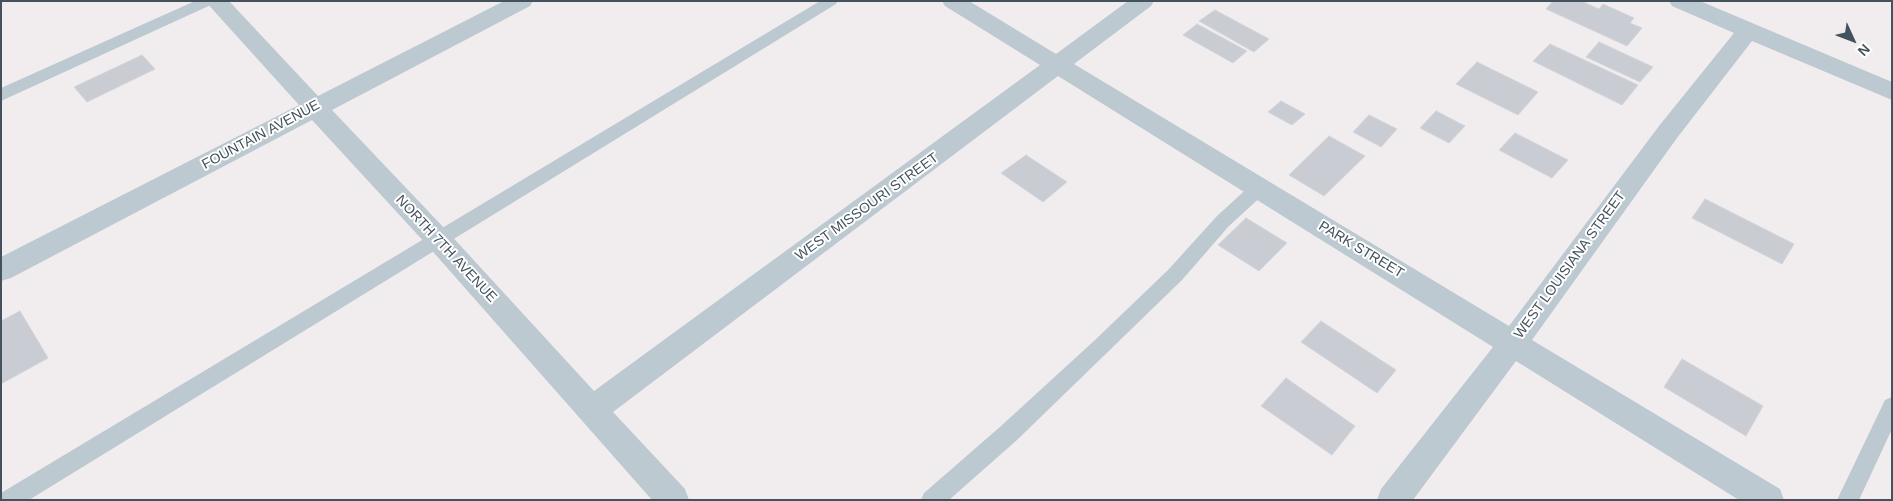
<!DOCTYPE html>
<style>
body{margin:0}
#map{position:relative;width:1893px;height:501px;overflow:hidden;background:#f1edee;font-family:Helvetica,sans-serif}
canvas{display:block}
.frame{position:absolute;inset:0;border:2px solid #44525d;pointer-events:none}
.north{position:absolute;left:1828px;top:15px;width:50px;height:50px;-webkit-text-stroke:4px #fff;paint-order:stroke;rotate:133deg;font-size:14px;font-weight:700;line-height:20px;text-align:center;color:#44525d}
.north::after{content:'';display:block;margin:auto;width:18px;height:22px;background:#44525d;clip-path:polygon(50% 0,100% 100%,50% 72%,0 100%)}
</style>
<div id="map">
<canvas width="1893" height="501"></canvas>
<div class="frame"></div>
<div class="north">N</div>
</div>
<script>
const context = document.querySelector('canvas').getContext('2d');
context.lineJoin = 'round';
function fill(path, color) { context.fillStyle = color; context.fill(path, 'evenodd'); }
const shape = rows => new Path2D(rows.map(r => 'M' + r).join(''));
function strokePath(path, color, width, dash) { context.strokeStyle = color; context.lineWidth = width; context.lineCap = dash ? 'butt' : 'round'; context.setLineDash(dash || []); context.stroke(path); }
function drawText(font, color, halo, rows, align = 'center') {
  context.font = font + ' Helvetica,sans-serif'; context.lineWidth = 4; context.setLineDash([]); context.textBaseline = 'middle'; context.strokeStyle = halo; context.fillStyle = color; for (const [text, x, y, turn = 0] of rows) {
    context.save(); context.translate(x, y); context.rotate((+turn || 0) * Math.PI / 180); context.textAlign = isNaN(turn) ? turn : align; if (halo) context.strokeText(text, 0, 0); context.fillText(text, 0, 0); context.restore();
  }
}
const building = shape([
 [1553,1,1581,1,1599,9,1603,4,1634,18,1630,23,1642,28,1627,46,1546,9,1553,1],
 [1215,10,1269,39,1254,52,1199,21,1215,10],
 [1197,24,1247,51,1233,63,1183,35,1197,24],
 [1599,42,1653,67,1640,82,1586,57,1599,42],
 [1550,44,1638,85,1622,105,1533,61,1550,44],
 [142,55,155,69,87,102,74,87,142,55],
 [1477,62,1538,92,1518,115,1456,84,1477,62],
 [1281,101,1305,114,1292,125,1268,112,1281,101],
 [1436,111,1465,126,1449,143,1420,128,1436,111],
 [1369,115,1397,129,1381,147,1353,132,1369,115],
 [1515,133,1568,160,1552,178,1499,150,1515,133],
 [1329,136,1365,156,1324,196,1289,175,1329,136],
 [1026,155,1067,182,1043,202,1001,173,1026,155],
 [1705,199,1794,244,1782,264,1692,218,1705,199],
 [1246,218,1287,243,1259,271,1218,245,1246,218],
 [20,311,48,358,1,384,1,321,20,311],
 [1321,321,1396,370,1377,393,1301,342,1321,321],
 [1682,359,1763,406,1746,436,1664,387,1682,359],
 [1286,378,1355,426,1332,455,1261,406,1286,378]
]);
fill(building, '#c9cdd3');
strokePath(building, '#d1d4da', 1);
fill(shape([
 [195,1,215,1,213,4,1,101,1,88,195,1],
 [820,1,838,1,836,4,29,500,1,500,1,493,820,1],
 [1259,181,1265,183,1268,188,1265,193,1229,226,1182,280,1017,440,949,500,921,500,924,493,1001,426,1095,340,1168,270,1217,216,1253,183,1259,181],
 [1892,397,1892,429,1859,500,1837,500,1885,400,1892,397]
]), '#bdc9d1');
fill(shape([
 [205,1,229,1,318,96,504,1,533,1,530,6,332,110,447,231,594,391,1040,65,945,6,942,1,969,1,1056,54,1128,1,1154,1,1151,6,1074,64,1509,326,1659,126,1734,33,1672,6,1669,1,1700,1,1892,82,1892,100,1752,41,1677,138,1532,340,1780,489,1784,500,1739,500,1516,361,1413,500,1377,500,1381,489,1493,347,1058,76,613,412,685,489,689,500,652,500,427,245,312,120,11,278,1,281,1,257,299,105,205,1]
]), '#bdc9d1');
drawText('14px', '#44525d', '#fff', [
 ["FOUNTAIN AVENUE",261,135,-28],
 ["WEST MISSOURI STREET",867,207,-36],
 ["NORTH 7TH AVENUE",446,249,47],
 ["PARK STREET",1361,250,31],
 ["WEST LOUISIANA STREET",1570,265,-54]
]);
</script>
